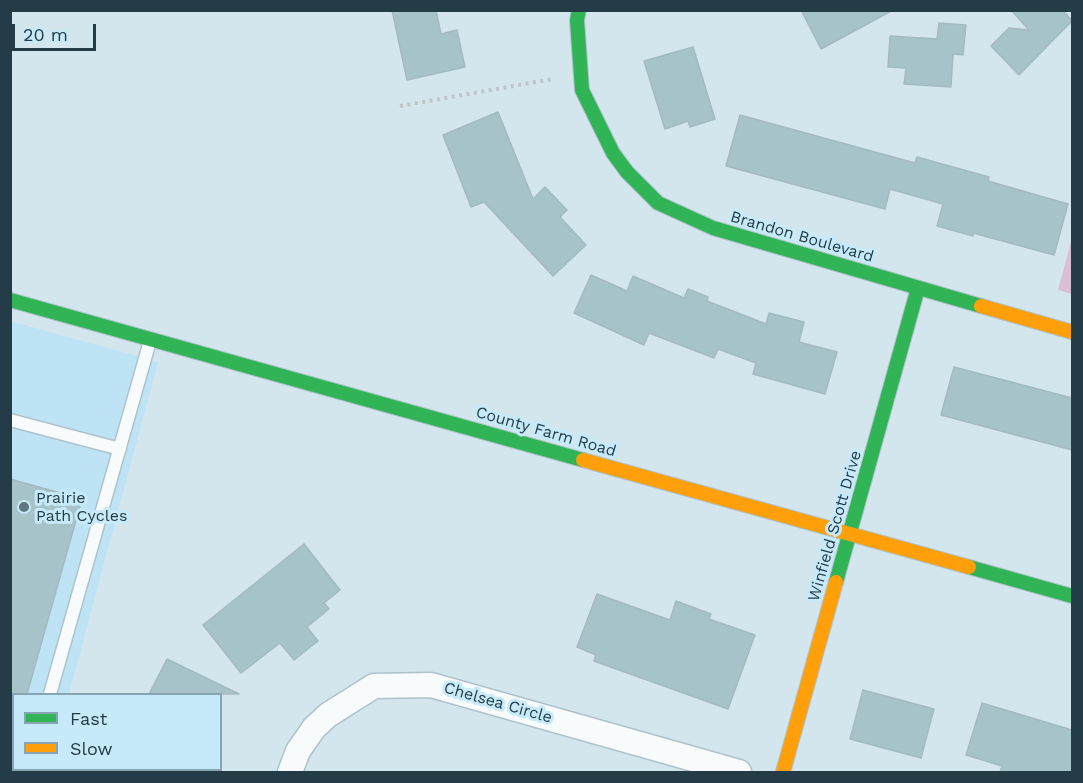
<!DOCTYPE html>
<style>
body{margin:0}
#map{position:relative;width:1083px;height:783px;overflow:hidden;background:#d3e6ee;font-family:"Work Sans",sans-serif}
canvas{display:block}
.frame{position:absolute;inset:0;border:12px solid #243c47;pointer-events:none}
.legend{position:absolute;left:12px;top:693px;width:210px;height:78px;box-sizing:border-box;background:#c7eafa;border:2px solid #86a4b2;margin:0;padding:8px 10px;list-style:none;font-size:18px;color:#243c47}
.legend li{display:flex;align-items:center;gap:12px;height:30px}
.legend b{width:30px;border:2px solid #86a4b2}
.scale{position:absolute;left:12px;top:24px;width:84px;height:27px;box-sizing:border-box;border:3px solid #243c47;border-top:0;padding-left:8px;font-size:18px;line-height:21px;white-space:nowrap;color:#243c47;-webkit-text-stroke:4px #c7eafa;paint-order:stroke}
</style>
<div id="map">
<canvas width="1083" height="783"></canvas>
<div class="frame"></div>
<ul class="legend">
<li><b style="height:8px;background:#30b455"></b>Fast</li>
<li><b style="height:8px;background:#ff9f0a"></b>Slow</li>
</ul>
<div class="scale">20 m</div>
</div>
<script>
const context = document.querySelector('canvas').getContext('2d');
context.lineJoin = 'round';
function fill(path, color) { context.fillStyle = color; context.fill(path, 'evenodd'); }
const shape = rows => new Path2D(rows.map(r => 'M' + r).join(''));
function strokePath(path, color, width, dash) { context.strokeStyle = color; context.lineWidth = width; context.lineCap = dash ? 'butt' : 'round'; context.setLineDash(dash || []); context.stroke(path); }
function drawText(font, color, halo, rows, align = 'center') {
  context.font = font + ' "Work Sans",sans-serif'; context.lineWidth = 6; context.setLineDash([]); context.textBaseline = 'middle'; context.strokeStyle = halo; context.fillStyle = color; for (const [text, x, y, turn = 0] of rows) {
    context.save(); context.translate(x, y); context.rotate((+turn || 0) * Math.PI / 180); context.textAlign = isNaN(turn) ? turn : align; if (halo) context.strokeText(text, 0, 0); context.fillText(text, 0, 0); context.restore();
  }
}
fill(shape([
 [10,321,158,362,69,694,14,694,14,770,48,770,47,772,11,772]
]), '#bde3f4');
fill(shape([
 [1072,238,1072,294,1058,290]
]), '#dbbfd6');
const building = shape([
 [392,10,436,10,441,34,457,30,465,67,407,80,392,10],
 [801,10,893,10,821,49,801,10],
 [1011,10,1063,10,1072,21,1019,75,991,46,1009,28,1029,30,1011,10],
 [939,23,966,25,963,55,953,54,951,87,904,84,906,68,888,67,890,36,937,39,939,23],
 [693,47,715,119,690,127,688,121,665,129,644,61,693,47],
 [498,112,533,199,545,187,567,210,560,217,586,245,553,276,484,202,471,207,443,135,498,112],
 [740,115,915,163,917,157,989,177,988,181,1068,204,1054,255,973,233,973,236,937,226,943,204,890,189,885,209,726,166,740,115],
 [591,275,627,291,633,276,684,298,688,289,708,297,707,301,766,324,769,313,804,322,799,342,837,352,825,394,753,374,756,363,718,349,714,358,649,333,644,345,574,313,591,275],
 [954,367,1072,398,1072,450,941,415,954,367],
 [10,479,82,499,27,694,14,694,14,727,10,727,10,479],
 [304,544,340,590,324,603,329,609,307,627,318,641,294,660,280,643,241,673,203,625,304,544],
 [597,594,670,620,676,601,711,614,709,619,755,635,728,709,594,661,596,655,577,647,597,594],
 [167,659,239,694,149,694,167,659],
 [863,690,934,709,921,758,850,739,863,690],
 [982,703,1072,730,1072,772,1000,772,1002,766,966,755,982,703]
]);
fill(building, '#a6c3c9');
strokePath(building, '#a4bac0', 1.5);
const lane = shape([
 [10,420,120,449],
 [50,694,150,341],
 [28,772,29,770]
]);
const street = shape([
 [290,772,298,751,314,728,328,715,374,686,431,685,739,772]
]);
const fast = shape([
 [579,10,577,20,582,90,613,153,627,172,658,203,713,228,981,306],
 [10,300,583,460],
 [969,567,1072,596],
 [836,582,918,288]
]);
const slow = shape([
 [981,306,1072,332],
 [583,460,969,567],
 [783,772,836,582]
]);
strokePath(lane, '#aec2cb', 15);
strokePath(street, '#aec2cb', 27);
strokePath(fast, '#aec2cb', 16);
strokePath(slow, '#aec2cb', 16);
strokePath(shape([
 [400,106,553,79]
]), '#bcc5ca', 4, [3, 4.5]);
strokePath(lane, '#f8fbfc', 12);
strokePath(street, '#f8fbfc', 24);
strokePath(fast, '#30b455', 14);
strokePath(slow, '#ff9f0a', 14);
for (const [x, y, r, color] of [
 [24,507,6,"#617881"]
]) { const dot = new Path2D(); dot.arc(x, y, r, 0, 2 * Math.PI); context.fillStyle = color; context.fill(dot); strokePath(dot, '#c7eafa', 2); }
drawText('16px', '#243c47', '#c7eafa', [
 ["Brandon Boulevard",802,237,16],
 ["County Farm Road",546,432,16],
 ["Winfield Scott Drive",835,526,-74],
 ["Chelsea Circle",498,703,16]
]);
drawText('16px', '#243c47', '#c7eafa', [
 ["Prairie",36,498],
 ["Path Cycles",36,516]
], 'left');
</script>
